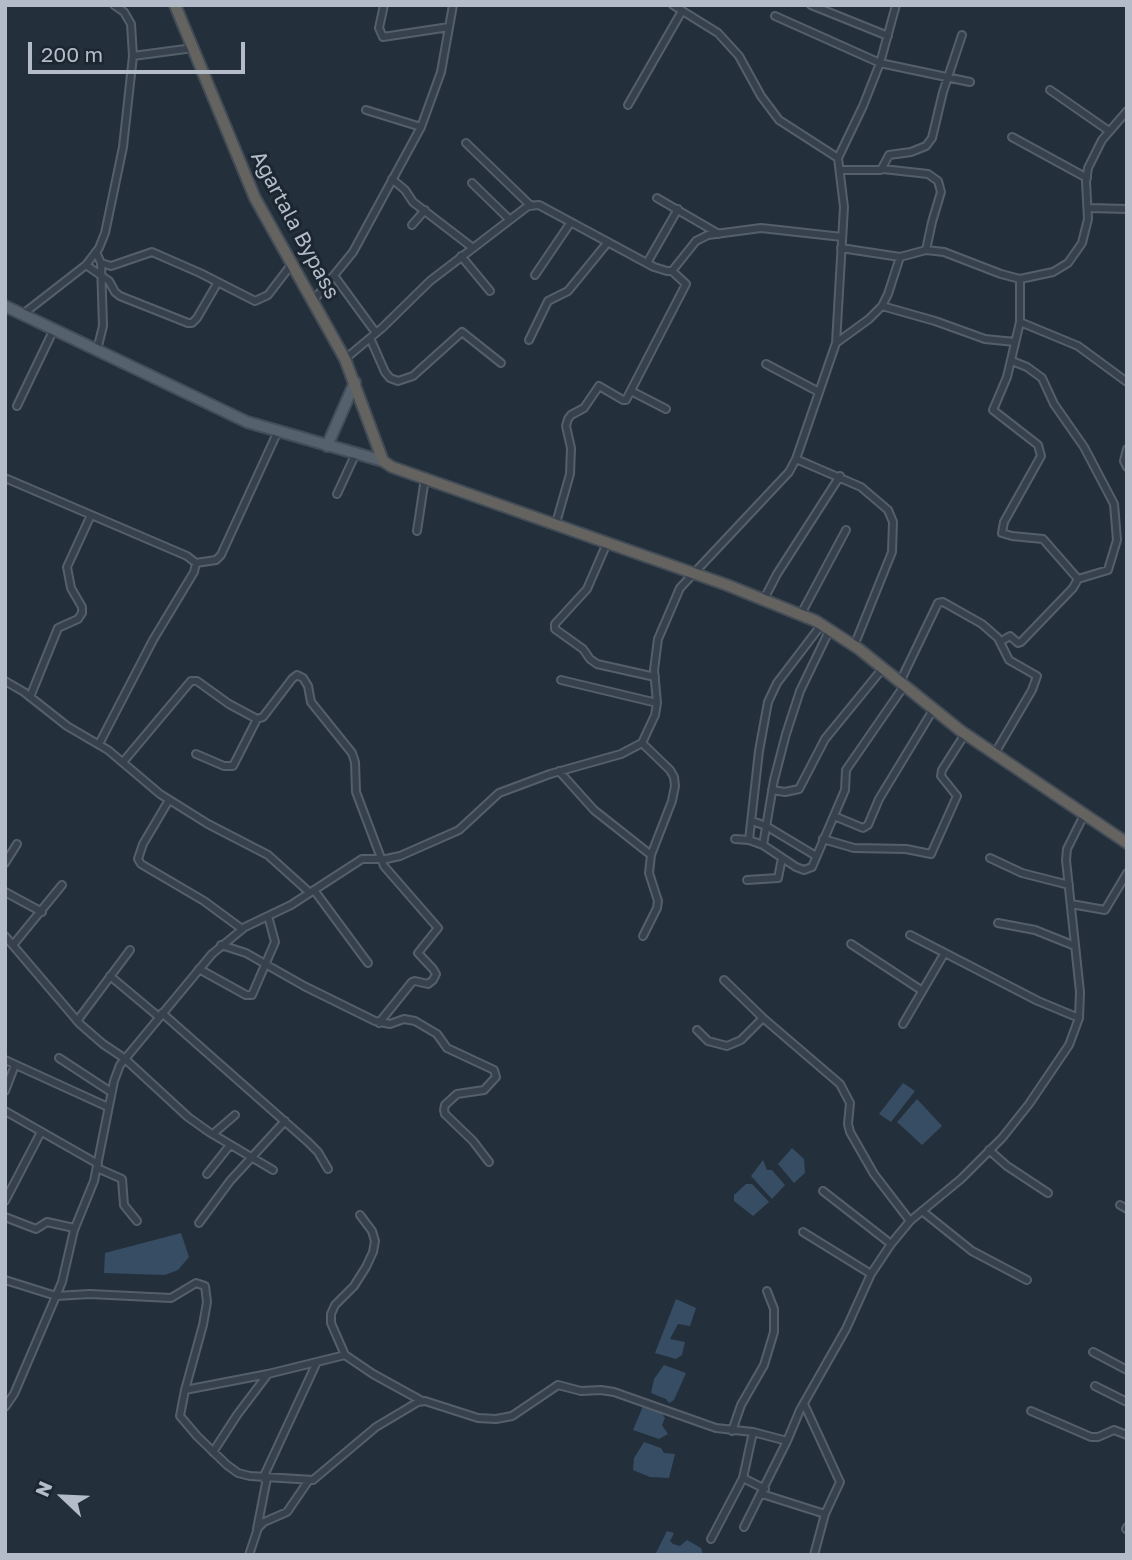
<!DOCTYPE html>
<style>
body{margin:0}
#map{position:relative;width:1132px;height:1560px;overflow:hidden;background:#23303c;font-family:"Golos Text",sans-serif}
canvas{display:block}
.frame{position:absolute;inset:0;border:7px solid #b3bcc8;pointer-events:none}
.north{position:absolute;left:28px;top:1462px;width:70px;height:70px;-webkit-text-stroke:5px #1c2631;paint-order:stroke;rotate:293deg;font-size:19px;font-weight:700;line-height:28px;text-align:center;color:#b3bcc8}
.north::after{content:'';display:block;margin:auto;width:24px;height:32px;background:#b3bcc8;clip-path:polygon(50% 0,100% 100%,50% 72%,0 100%)}
.scale{position:absolute;left:28px;top:42px;width:217px;height:32px;box-sizing:border-box;border:4px solid #b3bcc8;border-top:0;padding-left:9px;font-size:21px;line-height:24px;white-space:nowrap;color:#b3bcc8;-webkit-text-stroke:5px #1c2631;paint-order:stroke}
</style>
<div id="map">
<canvas width="1132" height="1560"></canvas>
<div class="frame"></div>
<div class="north">N</div>
<div class="scale">200 m</div>
</div>
<script>
const context = document.querySelector('canvas').getContext('2d');
context.lineJoin = 'round';
function fill(path, color) { context.fillStyle = color; context.fill(path, 'evenodd'); }
const shape = rows => new Path2D(rows.map(r => 'M' + r).join(''));
function strokePath(path, color, width, dash) { context.strokeStyle = color; context.lineWidth = width; context.lineCap = dash ? 'butt' : 'round'; context.setLineDash(dash || []); context.stroke(path); }
function drawText(font, color, halo, rows, align = 'center') {
  context.font = font + ' "Golos Text",sans-serif'; context.lineWidth = 6; context.setLineDash([]); context.textBaseline = 'middle'; context.strokeStyle = halo; context.fillStyle = color; for (const [text, x, y, turn = 0] of rows) {
    context.save(); context.translate(x, y); context.rotate((+turn || 0) * Math.PI / 180); context.textAlign = isNaN(turn) ? turn : align; if (halo) context.strokeText(text, 0, 0); context.fillText(text, 0, 0); context.restore();
  }
}
fill(shape([
 [903,1083,915,1091,891,1122,879,1114],
 [917,1099,942,1126,922,1145,897,1122],
 [792,1148,804,1159,805,1173,794,1183,778,1164],
 [763,1160,767,1170,772,1170,785,1185,772,1199,751,1176],
 [746,1184,752,1184,769,1202,753,1216,734,1201,734,1195],
 [181,1233,189,1257,178,1270,165,1275,104,1273,105,1253],
 [676,1299,696,1308,690,1326,678,1324,670,1339,685,1342,682,1355,676,1359,655,1353],
 [664,1365,686,1373,674,1400,669,1403,666,1399,651,1393,654,1379],
 [644,1404,659,1409,665,1418,662,1425,668,1434,659,1439,633,1430],
 [644,1442,661,1448,664,1453,675,1454,669,1478,650,1477,633,1470,634,1458],
 [667,1531,674,1533,670,1541,673,1544,680,1546,687,1540,701,1548,703,1555,655,1555]
]), '#374d63');
const minor = shape([
 [384,5,379,28,383,37,449,27],
 [673,5,718,33,739,56,761,96,779,120,838,158],
 [811,5,888,36],
 [775,16,880,63,970,82],
 [133,56,193,48],
 [1050,90,1109,131],
 [628,105,682,11],
 [366,110,421,127],
 [1012,137,1087,178],
 [466,143,531,206],
 [883,169,928,174,938,181,941,192,932,222,926,250],
 [840,170,881,170,889,155,911,152,926,146,932,138,943,92,962,35],
 [392,179,405,190,413,202,473,248],
 [472,183,509,219],
 [657,198,719,234],
 [1088,208,1127,209],
 [412,225,425,210],
 [841,248,900,257,926,250,944,252,1001,274,1020,279,1053,272,1068,263,1082,243,1088,219,1086,182,1088,168,1102,140,1127,111],
 [96,252,101,263,103,326,97,350],
 [461,256,490,291],
 [101,263,111,266,152,252,200,273,255,301,268,295,291,265],
 [647,263,678,209],
 [86,265,109,281,115,292,120,296,188,323,192,323,197,318,218,282],
 [535,275,571,222],
 [335,277,376,333],
 [313,301,353,252,421,127,441,72,453,5],
 [882,306,935,321,985,339,1015,342],
 [23,314,86,265,99,248,105,233,123,147,133,56,131,24,124,12,114,5],
 [1020,322,1078,346,1127,382],
 [370,338,385,372,390,378,398,381,413,376,462,332,501,363],
 [529,340,548,301,568,291,608,242],
 [836,343,869,319,882,306,888,294,900,257],
 [345,359,382,328,430,281,528,206,539,205,654,267,667,271,672,271,696,241,708,235,761,228,842,237],
 [1012,361,1027,367,1042,378,1054,404,1084,447,1114,504,1117,540,1108,570,1078,579],
 [766,364,819,392],
 [631,391,666,409],
 [17,406,54,329],
 [1127,449,1124,461,1127,467],
 [796,459,861,487,888,510,893,522,892,552,854,646],
 [5,478,187,556,196,563,194,572,153,640,99,744],
 [337,494,356,453],
 [556,523,570,474,571,448,566,426,568,419,571,415,584,408,599,386,623,400,626,400,686,284,672,271],
 [417,531,425,478],
 [607,543,587,589,555,624,555,629,583,649,590,659,597,664,655,677],
 [196,563,216,560,221,555,278,431],
 [764,599,777,574,840,476],
 [801,614,846,530],
 [1000,642,1010,636,1018,643,1021,642,1073,588,1078,579,1043,539,1012,536,1002,533,1004,522,1041,456,1038,445,993,410,1007,377,1020,322,1020,279],
 [561,680,657,703],
 [5,681,24,692,67,726,108,750,160,794,208,824,268,855,309,892],
 [900,682,938,603,943,602,982,624,998,638,1009,660,1037,676,1032,690,995,753],
 [30,697,58,628,78,619,82,613,82,607,71,588,67,567,91,515],
 [642,743,670,770,674,777,675,786,672,801,651,855,649,873,658,901,657,908,643,936],
 [196,754,224,766,233,766,257,719],
 [123,762,191,681,197,681,229,704,257,719,263,717,292,679,297,675,303,678,308,686,311,702,352,753,355,762,356,792,384,866,438,928,418,953,433,969,436,974,433,980,428,984,415,981,412,982,379,1023],
 [559,771,594,810,651,855],
 [772,790,785,792,799,789,825,739,883,668],
 [169,800,143,844,138,859,141,864,204,901,242,929],
 [834,816,863,828,868,825,879,799,933,710],
 [752,821,766,826,816,856],
 [735,839,749,840,763,845,796,867,804,870,812,867,845,790,846,770,904,686],
 [823,839,854,848,906,849,931,854,957,796,941,776,942,770,965,734],
 [749,840,759,751,768,702,777,683,822,624],
 [763,845,774,780,786,734,800,691,830,629],
 [990,858,1022,873,1069,885],
 [5,863,17,844],
 [747,880,778,878,782,858],
 [314,890,368,963],
 [5,892,42,912],
 [1071,904,1105,910,1127,873],
 [998,923,1035,930,1075,946],
 [910,935,1038,1001,1079,1018],
 [5,936,80,1024,103,1044,124,1058,188,1117,209,1132,273,1170],
 [851,944,921,990],
 [13,945,62,885],
 [221,945,246,953,304,986,375,1021,390,1024,404,1019,415,1021,437,1034,447,1048,494,1070,496,1077,484,1090,457,1094,445,1105,444,1110,445,1114,473,1141,489,1162],
 [199,969,246,995,252,995,275,942,268,916],
 [110,976,159,1017],
 [724,980,763,1018,840,1084,850,1103,848,1124,850,1132,874,1174,910,1221],
 [162,1013,308,1142,318,1152,328,1169],
 [77,1021,130,950],
 [903,1024,944,954],
 [697,1030,708,1041,727,1046,741,1040,763,1018],
 [59,1058,111,1092],
 [5,1060,108,1107],
 [5,1091,15,1065],
 [5,1111,98,1164],
 [213,1134,235,1115],
 [989,1150,1007,1166,1048,1193],
 [97,1168,122,1179,124,1205,137,1221],
 [207,1174,230,1145],
 [823,1191,891,1244],
 [5,1201,41,1132],
 [1120,1205,1127,1209],
 [922,1211,972,1251,1027,1280],
 [360,1215,372,1231,375,1241,373,1252,366,1267,354,1286,335,1305,331,1314,331,1323,345,1355,373,1374,422,1401],
 [5,1217,36,1229,47,1222,74,1228],
 [199,1223,230,1181,285,1121],
 [803,1232,871,1274],
 [5,1280,56,1296,90,1294,171,1298,196,1283,205,1286,207,1302,203,1325,185,1390,180,1416,197,1436,227,1465,238,1473,250,1476,313,1480,376,1427,418,1402,425,1401,478,1418,496,1419,512,1416,558,1385,581,1391,601,1390,614,1392,716,1428,753,1432,787,1441,800,1410,846,1329,871,1274,891,1244,910,1221,961,1179,1002,1138,1029,1104,1069,1045,1079,1018,1080,992,1066,860,1067,849,1084,815],
 [1093,1352,1127,1370],
 [1095,1386,1127,1402],
 [185,1390,268,1374,345,1355],
 [804,1404,840,1482,825,1514,814,1555],
 [5,1407,14,1394,62,1282,74,1230,94,1181,114,1081,120,1065,212,954,245,927,291,905,362,859,386,859,400,856,459,830,499,793,550,774,621,754,642,743,655,715,657,703,654,670,658,639,680,588,789,472,796,459,836,343,844,207,838,158,863,106,880,63,896,5],
 [1031,1411,1091,1437,1098,1437,1114,1430,1127,1435],
 [732,1431,741,1405,764,1365,774,1332,774,1309,767,1291],
 [213,1452,237,1415,268,1374],
 [263,1478,317,1362],
 [743,1478,765,1489],
 [762,1494,825,1514],
 [744,1527,787,1441],
 [257,1529,267,1478],
 [1126,1529,1127,1527],
 [711,1539,743,1478,753,1432],
 [249,1555,258,1528,264,1522,287,1512,309,1480]
]);
const primary = shape([
 [5,306,247,422,383,461],
 [327,446,355,382]
]);
const trunk = shape([
 [175,5,255,198,345,359,383,461,392,467,727,585,816,621,859,649,961,731,1127,843]
]);
strokePath(minor, '#555f6a', 10);
strokePath(primary, '#434d58', 14);
strokePath(trunk, '#424c57', 14);
strokePath(minor, '#37414d', 6);
strokePath(primary, '#55616d', 10);
strokePath(trunk, '#646360', 10);
drawText('21px', '#b3bcc8', '#1c2631', [
 ["Agartala Bypass",295,225,62]
]);
</script>
